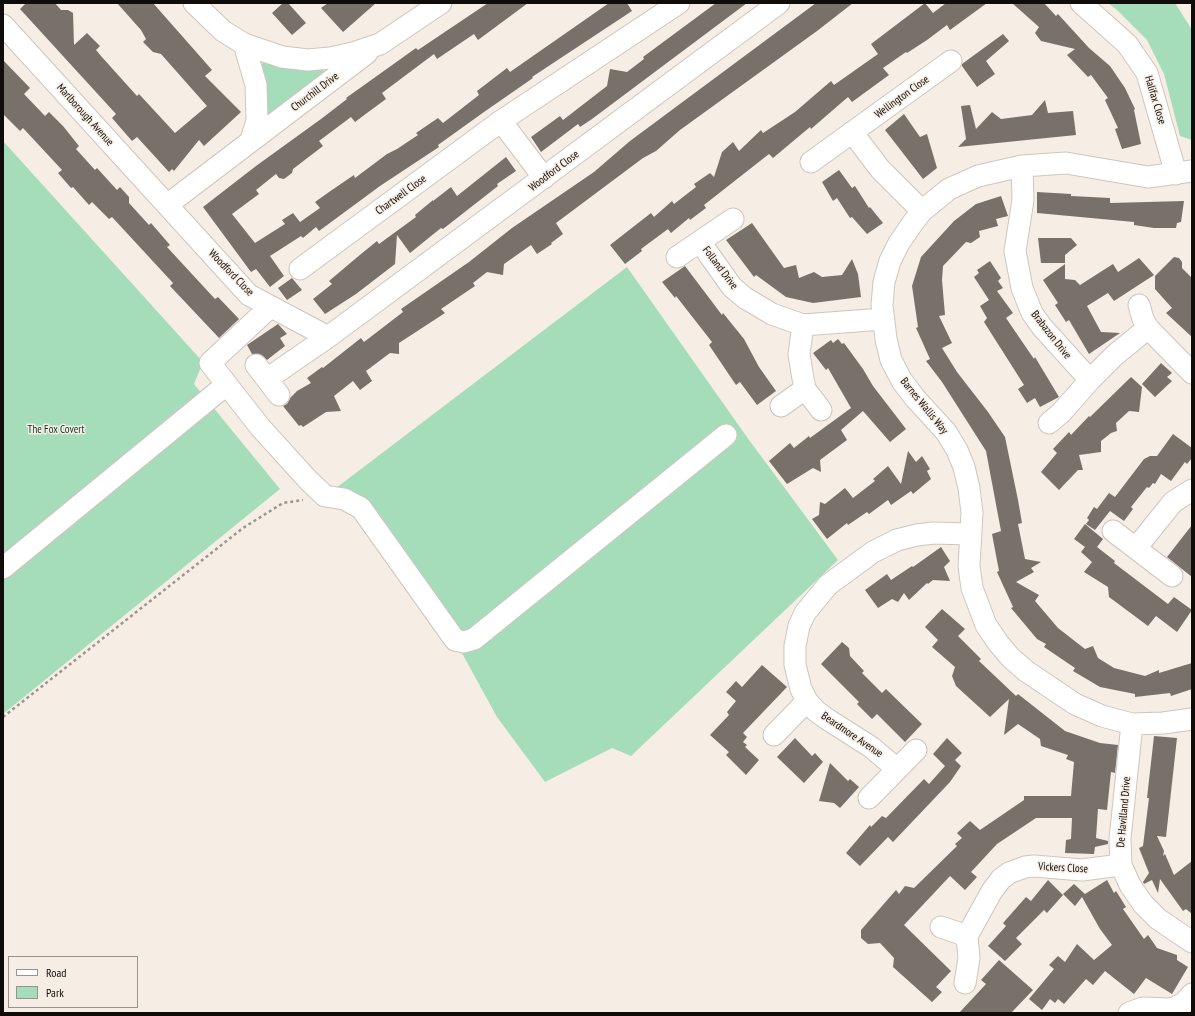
<!DOCTYPE html>
<style>
body{margin:0}
#map{position:relative;width:1195px;height:1016px;overflow:hidden;background:#f6ede5;font-family:"PT Sans Narrow",sans-serif}
canvas{display:block}
.frame{position:absolute;inset:0;border:4px solid #0f0c09;pointer-events:none}
.legend{position:absolute;left:8px;top:956px;width:130px;height:52px;box-sizing:border-box;background:#f6ede5;border:1px solid #9a938d;margin:0;padding:5px 7px;list-style:none;font-size:12px;color:#0f0c09}
.legend li{display:flex;align-items:center;gap:8px;height:20px}
.legend b{width:20px;border:1px solid #9a938d}
</style>
<div id="map">
<canvas width="1195" height="1016"></canvas>
<div class="frame"></div>
<ul class="legend">
<li><b style="height:5px;background:#fff"></b>Road</li>
<li><b style="height:11px;background:#a5ddbb"></b>Park</li>
</ul>
</div>
<script>
const context = document.querySelector('canvas').getContext('2d');
context.lineJoin = 'round';
function fill(path, color) { context.fillStyle = color; context.fill(path, 'evenodd'); }
const shape = rows => new Path2D(rows.map(r => 'M' + r).join(''));
function strokePath(path, color, width, dash) { context.strokeStyle = color; context.lineWidth = width; context.lineCap = dash ? 'butt' : 'round'; context.setLineDash(dash || []); context.stroke(path); }
function drawText(font, color, halo, rows, align = 'center') {
  context.font = font + ' "PT Sans Narrow",sans-serif'; context.lineWidth = 3; context.setLineDash([]); context.textBaseline = 'middle'; context.strokeStyle = halo; context.fillStyle = color; for (const [text, x, y, turn = 0] of rows) {
    context.save(); context.translate(x, y); context.rotate((+turn || 0) * Math.PI / 180); context.textAlign = isNaN(turn) ? turn : align; if (halo) context.strokeText(text, 0, 0); context.fillText(text, 0, 0); context.restore();
  }
}
fill(shape([
 [1108,3,1175,3,1192,30,1192,140,1180,136,1164,74,1147,40,1117,10],
 [264,62,288,67,322,68,325,74,269,117,265,115,259,66],
 [3,141,203,362,194,384,280,489,3,714],
 [627,267,749,440,838,560,631,756,612,748,545,782,497,717,463,655,336,488]
]), '#a5ddbb');
fill(shape([
 [26,3,55,3,61,10,68,10,73,13,74,45,87,33,100,46,96,50,101,56,137,96,139,94,175,133,207,106,161,54,153,52,143,42,146,39,141,30,117,3,153,3,212,70,205,76,241,112,204,146,199,140,174,171,172,169,169,172,137,137,132,141,112,118,116,114,20,9],
 [283,3,288,3,306,23,292,35,272,13],
 [328,3,376,3,343,32,321,8],
 [488,3,528,3,478,40,474,34,437,59,434,54,382,93,386,99,367,113,355,122,351,117,319,141,323,146,293,169,292,173,284,179,279,178,276,174,256,190,259,194,232,214,255,243,285,224,282,220,293,213,300,222,320,208,315,202,329,192,354,175,355,178,387,154,397,149,418,135,416,133,438,118,443,123,479,95,477,91,507,68,510,72,609,3,627,3,632,11,532,77,533,78,484,112,438,145,439,147,380,186,319,231,316,227,303,238,301,236,270,256,284,276,270,287,256,269,251,272,203,207,256,166,321,119,347,99,346,98,416,48,418,50],
 [716,3,747,3,592,119,580,127,578,124,541,152,531,137,560,116,563,120,607,86,610,69,627,72,644,59,643,57],
 [816,3,853,3,817,31,680,130,656,151,643,158,556,223,563,234,551,243,552,244,537,254,531,245,504,264,503,275,487,272,473,283,475,286,441,309,445,313,399,343,399,354,390,353,366,371,372,381,360,390,353,381,334,396,341,411,326,412,303,427,301,425,299,426,283,406,287,404,291,397,297,391,311,383,307,378,322,367,323,368,361,338,364,342,403,312,401,309,469,262,512,228,594,172,630,141],
 [925,3,933,13,946,3,987,3,950,30,947,25,927,40,907,53,906,52,883,68,889,75,852,102,848,97,811,129,810,127,773,158,769,154,704,205,706,208,690,220,689,218,671,233,668,229,641,249,642,251,625,264,610,245,651,213,654,217,672,201,674,204,696,187,694,184,710,173,714,177,722,152,733,142,739,151,761,130,763,133,795,112,831,81,834,85,878,54,871,44],
 [1012,3,1044,3,1056,16,1058,14,1089,48,1110,66,1125,88,1135,109,1134,110,1141,144,1122,149,1115,129,1118,128,1105,100,1108,98,1091,75,1088,77,1067,55,1075,49,1041,41,1035,33,1039,27],
 [1003,34,1009,41,986,61,995,74,977,87,962,66,962,64],
 [3,60,30,88,24,94,45,116,49,112,63,126,79,146,76,149,95,170,97,168,117,190,120,187,129,197,129,203,149,225,151,223,170,245,167,247,215,299,218,297,239,319,219,338,170,286,173,283,112,217,109,219,92,202,89,205,73,187,71,188,58,173,62,170,23,128,20,131,3,114],
 [1045,100,1048,113,1073,111,1076,135,958,147,966,139,961,106,970,105,976,129,992,112,1001,119,1032,115],
 [904,114,920,137,927,134,937,168,923,179,885,130],
 [506,157,516,171,497,184,498,186,443,229,441,228,410,253,397,235,395,264,356,294,325,314,313,299,332,284,329,281,361,254,377,241,379,244,416,217,415,215,433,200,433,201,451,187,457,196],
 [839,170,852,188,855,186,869,208,870,207,883,223,867,234,852,217,850,218,837,198,833,201,822,182],
 [1037,192,1071,194,1071,196,1110,198,1110,203,1184,201,1181,222,1177,223,1176,228,1154,228,1134,225,1134,222,1037,213],
 [1001,196,1008,216,996,219,998,226,979,231,980,237,971,243,966,242,943,266,942,280,945,315,939,316,952,343,942,348,957,372,988,412,1005,437,1018,500,1022,523,1018,524,1025,559,1041,562,1031,568,1034,572,1016,582,1039,595,1035,601,1058,628,1085,649,1093,646,1098,658,1114,668,1145,676,1159,670,1159,673,1192,663,1192,689,1171,696,1170,693,1135,697,1135,694,1100,687,1073,671,1075,668,1044,647,1046,644,1037,639,1011,608,1013,607,997,572,999,571,992,534,1001,531,986,451,942,382,926,361,930,359,916,328,918,327,912,286,921,257,954,221,976,204],
 [752,223,784,268,796,265,799,278,814,272,822,277,842,275,852,259,858,274,861,297,813,303,786,297,756,275,754,277,726,240],
 [1038,238,1071,238,1077,245,1065,255,1065,263,1041,263],
 [1174,257,1179,258,1182,262,1182,268,1192,278,1192,337,1166,313,1172,308,1155,289,1155,276],
 [1139,258,1154,275,1114,301,1108,293,1087,306,1101,332,1120,333,1089,354,1069,320,1066,322,1055,305,1058,303,1043,280,1065,264,1065,279,1075,280,1080,285,1113,264,1118,272],
 [990,261,1001,278,998,281,1003,288,997,291,1013,313,1006,318,1034,359,1035,357,1059,397,1040,407,1035,398,1027,403,1018,389,1024,385,984,322,987,318,980,306,989,300,974,277,979,273,977,270],
 [685,266,722,315,723,313,744,339,759,367,776,391,757,405,740,382,736,385,709,345,712,342,676,296,675,298,662,282],
 [292,278,302,290,287,300,278,288],
 [278,324,287,334,280,338,285,346,267,360,260,354,252,354,247,345],
 [838,339,842,344,844,343,863,369,873,386,906,429,890,442,863,411,841,430,847,440,820,460,821,472,813,468,787,484,769,461,790,443,794,448,809,436,810,438,851,408,828,368,826,370,813,353,831,340,833,343],
 [1161,363,1172,373,1167,377,1172,381,1155,397,1142,384],
 [1131,377,1142,387,1139,412,1129,411,1116,423,1117,431,1111,433,1101,441,1101,452,1079,455,1083,470,1078,470,1059,490,1041,472,1057,453,1053,449,1069,432,1071,435,1089,416,1090,417],
 [1173,434,1192,448,1192,458,1187,464,1185,462,1171,481,1161,474,1155,484,1153,483,1149,488,1147,487,1131,507,1133,509,1124,521,1110,511,1095,530,1086,524,1089,520,1087,518,1094,507,1097,509,1109,493,1115,497,1144,459,1150,456,1157,456],
 [908,451,916,462,922,456,930,469,927,471,931,479,913,494,911,491,891,505,888,500,869,514,867,512,848,525,847,523,827,539,812,519,819,515,820,502,825,504,845,488,853,498,875,481,873,479,888,466,901,484],
 [1085,524,1103,539,1097,547,1115,561,1114,563,1168,604,1174,597,1192,610,1177,632,1156,616,1148,626,1109,597,1108,587,1084,572,1092,562,1081,552,1085,547,1074,539],
 [1192,525,1192,577,1167,557],
 [941,547,950,561,944,567,950,581,933,580,928,584,927,583,909,600,904,593,898,602,892,599,878,608,865,590,887,574,891,580,912,566,913,567],
 [942,609,965,629,958,636,981,659,979,661,1016,696,1018,694,1065,731,1100,743,1118,745,1115,773,1111,772,1107,810,1098,809,1096,838,1108,841,1108,844,1095,847,1094,854,1065,853,1066,840,1071,839,1072,818,1036,818,997,844,971,872,977,877,965,890,950,876,904,925,951,971,936,987,942,992,932,1002,893,967,894,958,880,943,868,944,861,938,861,930,896,890,899,894,905,886,914,888,957,846,955,844,962,838,957,833,970,821,980,830,1024,800,1024,796,1071,796,1074,762,1066,759,1068,755,1041,746,1040,739,1018,724,1004,735,1009,699,990,717,956,686,952,676,955,667,932,647,938,640,925,627],
 [842,642,849,648,850,656,864,671,862,673,882,693,886,689,922,724,905,742,877,714,872,719,857,704,859,702,821,664],
 [762,665,787,687,743,733,747,737,743,742,747,745,745,747,759,760,746,775,726,755,729,752,710,735,729,715,727,712,736,701,726,692,736,681,742,687],
 [1154,736,1177,738,1166,837,1157,836,1164,851,1163,856,1165,854,1174,875,1192,861,1192,914,1186,909,1183,911,1160,879,1158,893,1152,880,1144,884,1143,882,1149,873,1139,848,1143,846,1149,798,1147,798],
 [795,738,812,756,815,753,823,762,804,783,777,757],
 [947,738,962,753,955,760,961,766,950,782,893,842,888,837,860,866,846,853,870,825,871,827,882,816,886,818,924,779,929,784,945,766,933,754],
 [830,763,848,781,850,779,859,787,840,808,834,803,819,801],
 [1048,880,1063,895,1047,913,1044,910,1016,938,1022,944,1005,961,988,946,1006,926,1003,923,1026,897,1031,901],
 [1107,880,1114,893,1116,891,1126,907,1123,909,1144,939,1148,935,1157,948,1177,955,1177,960,1188,967,1172,994,1146,978,1134,994,1105,971,1093,985,1086,979,1064,1004,1058,999,1055,1003,1050,999,1042,1010,1029,999,1054,969,1049,965,1058,956,1065,962,1077,944,1094,960,1112,945,1100,929,1082,897,1075,906,1063,894,1074,884,1085,894],
 [999,960,1033,990,1011,1013,959,1013,986,984,981,980]
]), '#78716a');
const minor = shape([
 [194,3,223,31,244,44,282,57,308,60,330,58,353,53,380,44,441,3],
 [1081,3,1127,44,1147,73,1176,174],
 [3,25,249,295,328,337],
 [244,44,256,85,257,121,251,140],
 [501,121,544,178],
 [852,132,880,169,922,211],
 [811,162,951,61],
 [1022,166,1023,200,1015,251,1022,288,1032,313,1042,327,1090,380],
 [1192,171,1148,177,1066,163,1022,166,978,176,949,189,922,211,912,224,899,243,890,261,884,282,882,305,886,339,891,360,902,381,915,398,946,432,957,450,964,467,969,488,972,513,969,566,972,588,986,625,999,644,1011,658,1026,671,1075,704,1102,716,1132,724,1163,723,1192,719],
 [167,205,367,53],
 [700,242,732,287,745,298,772,314,803,325,883,319],
 [677,257,733,219],
 [300,269,501,121,679,3],
 [1139,305,1143,319,1148,328,1192,373],
 [270,307,210,363,260,427,309,481,325,496,344,499,361,508,455,640,464,642,474,639,726,435],
 [803,325,799,354,802,373,805,389,821,410],
 [256,365,279,395],
 [267,379,328,337,779,3],
 [781,406,805,389],
 [1049,423,1061,413,1090,380,1115,355,1148,328],
 [1113,531,1172,576],
 [1136,548,1173,502,1192,490],
 [3,568,226,385],
 [1132,724,1120,839,1121,865,1130,885,1143,904,1158,919,1192,942],
 [774,735,807,701],
 [897,769,871,747,827,719,816,711,807,701,801,689,795,665,795,646,799,626,805,613,828,585,873,552,897,540,917,535,933,533,971,534],
 [869,798,916,750],
 [941,927,967,936],
 [965,983,969,958,967,936,992,891,1001,879,1009,873,1025,867,1034,866,1082,870,1121,865],
 [1129,1013,1143,1008,1169,1009,1176,1007,1184,1003,1192,994]
]);
strokePath(minor, '#cec6be', 23);
strokePath(shape([
 [3,717,243,528,283,503,303,500]
]), '#9d9690', 2.5, [3, 3]);
strokePath(minor, '#fff', 21);
drawText('11px', '#0f0c09', '#f6ede5', [
 ["Churchill Drive",315,92,-37],
 ["Wellington Close",902,97,-36],
 ["Halifax Close",1155,100,73],
 ["Marlborough Avenue",85,115,48],
 ["Woodford Close",554,171,-37],
 ["Chartwell Close",401,195,-36],
 ["Folland Drive",720,268,53],
 ["Woodford Close",231,273,46],
 ["Brabazon Drive",1051,335,52],
 ["Barnes Wallis Way",924,406,51],
 ["Beardmore Avenue",852,735,34],
 ["De Havilland Drive",1124,812,-85],
 ["Vickers Close",1063,868,3]
]);
drawText('11px', '#093420', '#f6ede5', [
 ["The Fox Covert",56,430]
]);
</script>
